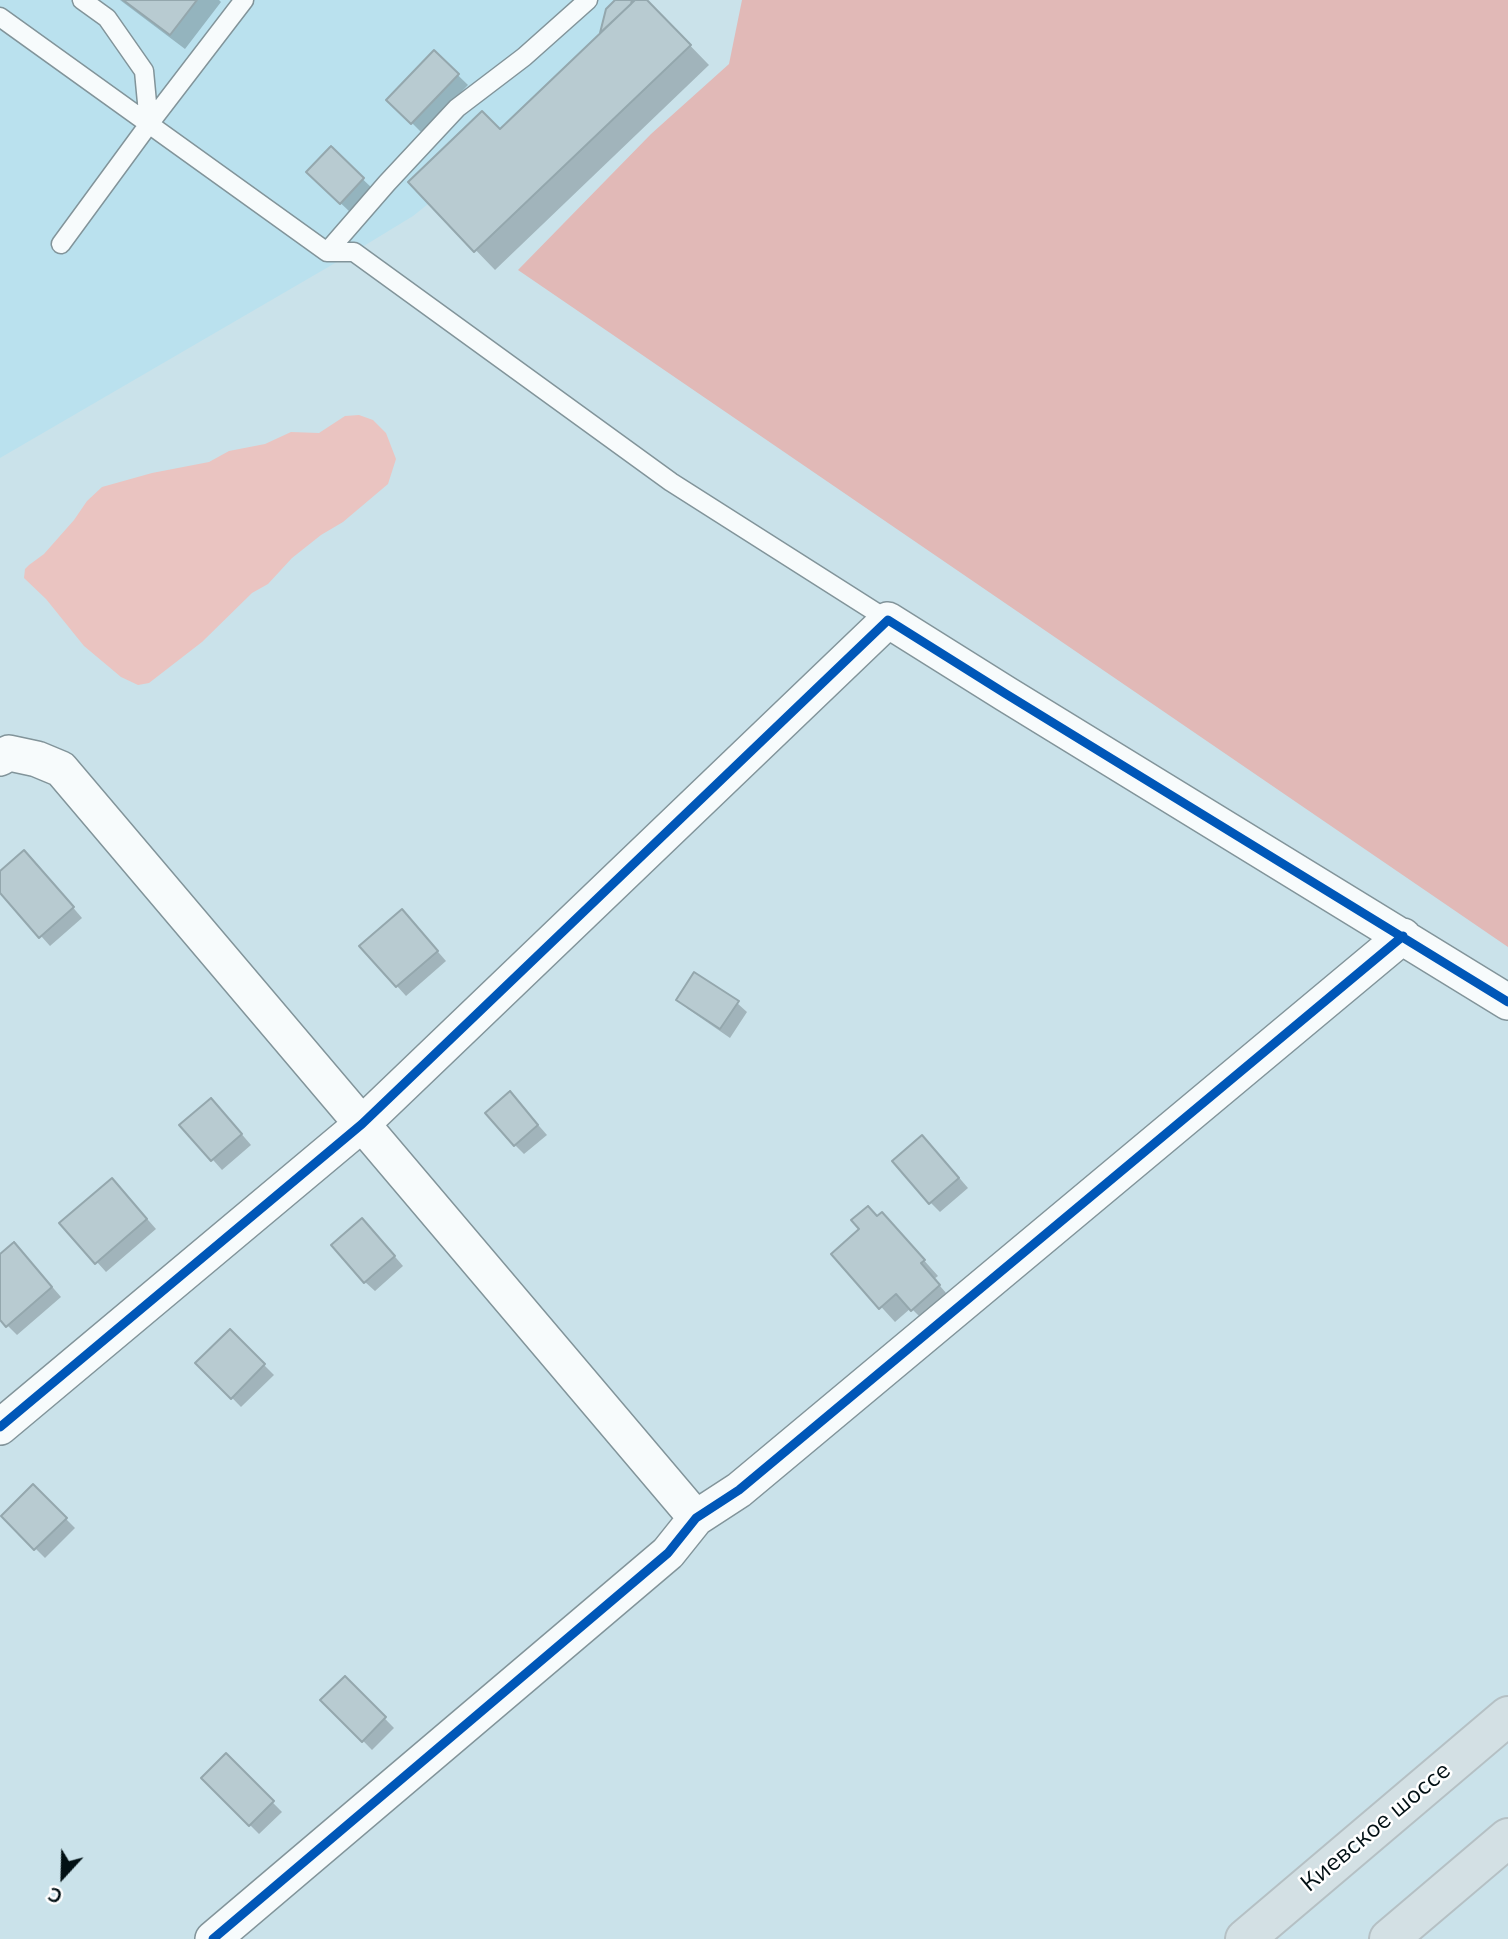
<!DOCTYPE html>
<meta charset="utf-8">
<style>
body{margin:0}
#map{position:relative;width:1508px;height:1939px;overflow:hidden;background:#cae2ea;font-family:Mulish,sans-serif}
canvas{display:block}
.north{position:absolute;left:28px;top:1841px;width:70px;height:70px;-webkit-text-stroke:5px #fff;paint-order:stroke;rotate:202deg;font-size:19px;font-weight:700;line-height:28px;text-align:center;color:#021014}
.north::after{content:'';display:block;margin:auto;width:24px;height:32px;background:#021014;clip-path:polygon(50% 0,100% 100%,50% 72%,0 100%)}
</style>
<div id="map">
<canvas width="1508" height="1939"></canvas>
<div class="north">С</div>
</div>
<script>
const context = document.querySelector('canvas').getContext('2d');
context.lineJoin = 'round';
function fill(path, color) { context.fillStyle = color; context.fill(path, 'evenodd'); }
const shape = rows => new Path2D(rows.map(r => 'M' + r).join(''));
function strokePath(path, color, width, dash) { context.strokeStyle = color; context.lineWidth = width; context.lineCap = dash ? 'butt' : 'round'; context.setLineDash(dash || []); context.stroke(path); }
function drawText(font, color, halo, rows, align = 'center') {
  context.font = font + ' Mulish,sans-serif'; context.lineWidth = 5; context.setLineDash([]); context.textBaseline = 'middle'; context.strokeStyle = halo; context.fillStyle = color; for (const [text, x, y, turn = 0] of rows) {
    context.save(); context.translate(x, y); context.rotate((+turn || 0) * Math.PI / 180); context.textAlign = isNaN(turn) ? turn : align; if (halo) context.strokeText(text, 0, 0); context.fillText(text, 0, 0); context.restore();
  }
}
fill(shape([
 [0,0,647,0,691,45,474,252,428,204,413,216,354,252,0,458]
]), '#bae1ee');
fill(shape([
 [742,0,1508,0,1508,947,518,270,651,134,729,64]
]), '#e1b9b7');
fill(shape([
 [359,415,373,420,386,433,396,459,388,484,343,522,321,535,292,558,268,584,252,593,202,642,149,683,138,685,121,677,84,646,46,599,24,578,25,569,29,565,44,554,74,520,87,501,102,487,152,473,209,462,229,451,265,444,291,432,319,433,345,416]
]), '#eac4c1');
fill(shape([
 [120,0,219,0,221,2,185,49],
 [618,0,646,0,709,65,495,270,410,182,500,131,602,34,608,10],
 [435,53,468,85,422,133,389,100],
 [331,149,373,189,350,212,308,172],
 [34,862,82,918,50,946,0,890,0,874],
 [411,921,446,961,406,996,397,986],
 [678,1000,737,1003,747,1012,730,1038,688,1009],
 [519,1103,547,1135,524,1154,515,1145],
 [221,1110,251,1145,222,1170,182,1125],
 [932,1146,968,1188,940,1212,930,1202],
 [121,1189,156,1229,106,1272,62,1223],
 [896,1229,938,1276,934,1279,953,1301,927,1324,911,1308,895,1322,833,1254],
 [372,1230,403,1266,375,1291,365,1282],
 [23,1253,61,1297,17,1335,0,1318,0,1256],
 [230,1331,274,1375,241,1407,198,1363],
 [33,1486,75,1528,45,1558,3,1516],
 [345,1678,394,1728,372,1750,323,1700],
 [226,1755,282,1812,259,1834,203,1778]
]), '#0003');
const building = shape([
 [123,0,197,0,170,35,123,0],
 [615,0,632,0,631,4,600,33,606,9,615,0],
 [635,0,647,0,691,45,474,252,408,182,482,111,500,129,635,0],
 [434,50,459,74,411,124,386,100,434,50],
 [331,146,364,178,340,204,306,172,331,146],
 [24,850,74,907,39,938,0,893,0,871,24,850],
 [402,909,438,951,396,987,359,946,402,909],
 [694,972,739,1001,720,1029,676,1000,694,972],
 [510,1091,538,1125,514,1146,485,1113,510,1091],
 [211,1098,242,1134,211,1161,179,1125,211,1098],
 [922,1135,959,1178,929,1204,892,1161,922,1135],
 [112,1178,147,1219,95,1264,59,1223,112,1178],
 [868,1206,877,1216,882,1212,925,1260,921,1263,940,1285,911,1311,896,1294,879,1309,831,1254,859,1229,851,1220,868,1206],
 [362,1218,395,1256,364,1283,331,1245,362,1218],
 [14,1242,52,1287,6,1327,0,1320,0,1254,14,1242],
 [230,1329,265,1364,231,1399,195,1363,230,1329],
 [33,1484,67,1518,34,1550,1,1516,33,1484],
 [345,1676,386,1717,362,1742,320,1700,345,1676],
 [226,1753,274,1801,249,1826,201,1778,226,1753]
]);
fill(building, '#b8cbd1');
strokePath(building, '#94a7ad', 2);
const service = shape([
 [0,17,327,252,354,252,671,482,888,620],
 [149,124,244,0],
 [61,244,149,124,144,71,107,18,82,0],
 [327,252,387,183,457,108,524,57,588,0]
]);
const minor = shape([
 [0,758,9,753,37,759,61,769,696,1518],
 [0,1427,362,1124,888,620,1006,694,1508,1002],
 [213,1939,668,1553,696,1518,739,1490,1403,936]
]);
const trunk = shape([
 [1245,1939,1508,1716],
 [1389,1939,1508,1838]
]);
strokePath(service, '#82949a', 21);
strokePath(minor, '#82949a', 38);
strokePath(trunk, '#b5c0c4', 42);
strokePath(service, '#f7fbfc', 18);
strokePath(minor, '#f7fbfc', 35);
strokePath(trunk, '#d3e0e4', 38);
strokePath(shape([
 [0,1427,362,1124,888,620,1006,694,1508,1002],
 [213,1939,668,1553,696,1518,739,1490,1403,936]
]), '#0057b8', 9);
drawText('24px', '#021014', '#fff', [
 ["Киевское шоссе",1376,1827,-40]
]);
</script>
